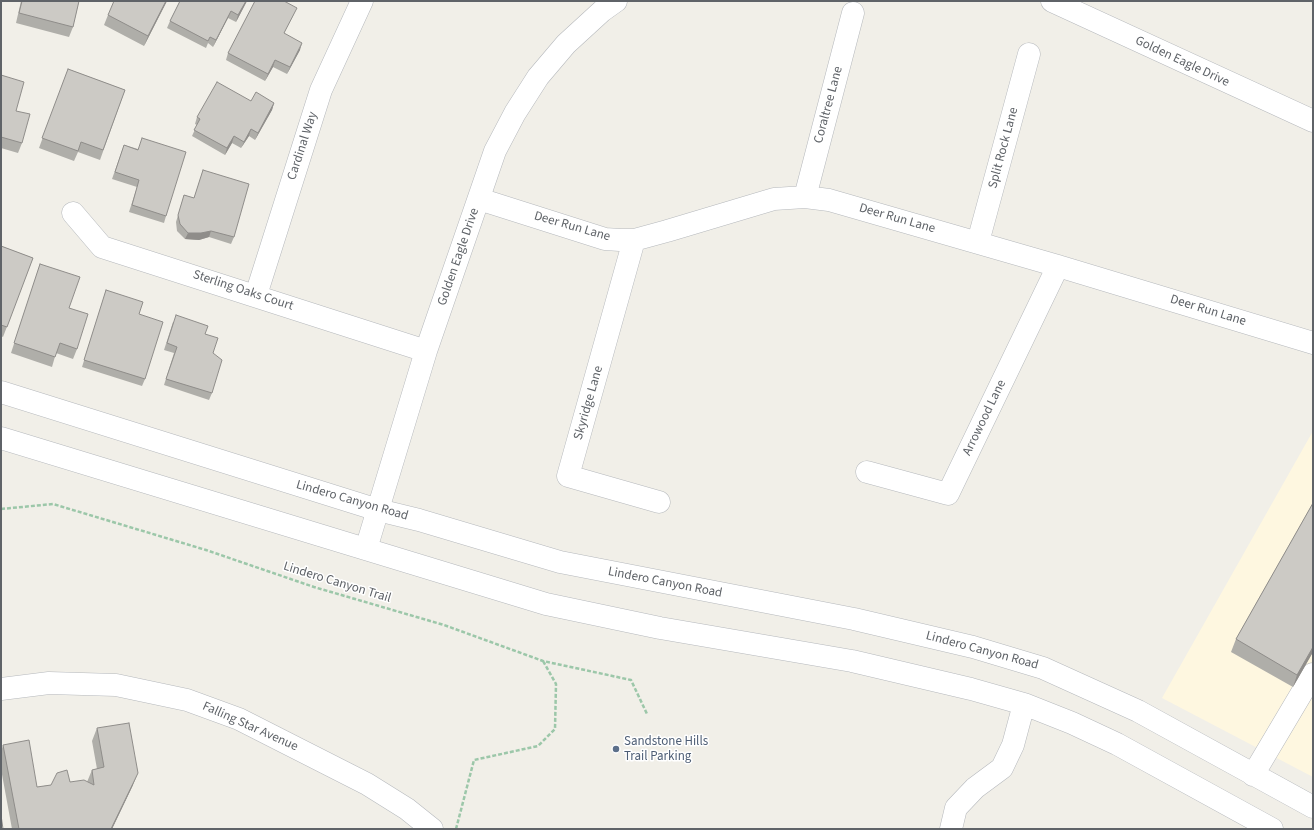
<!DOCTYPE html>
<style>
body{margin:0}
#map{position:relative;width:1314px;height:830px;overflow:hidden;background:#f1efe8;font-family:"Source Sans 3",sans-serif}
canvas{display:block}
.frame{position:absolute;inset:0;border:2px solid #5f6368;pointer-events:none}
</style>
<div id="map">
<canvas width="1314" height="830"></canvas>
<div class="frame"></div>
</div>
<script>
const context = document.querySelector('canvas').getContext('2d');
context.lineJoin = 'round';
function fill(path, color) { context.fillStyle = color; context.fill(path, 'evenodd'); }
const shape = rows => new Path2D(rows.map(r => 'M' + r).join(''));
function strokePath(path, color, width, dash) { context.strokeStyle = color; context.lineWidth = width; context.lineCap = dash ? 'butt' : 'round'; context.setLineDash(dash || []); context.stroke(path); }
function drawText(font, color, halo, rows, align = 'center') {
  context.font = font + ' "Source Sans 3",sans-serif'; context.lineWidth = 3; context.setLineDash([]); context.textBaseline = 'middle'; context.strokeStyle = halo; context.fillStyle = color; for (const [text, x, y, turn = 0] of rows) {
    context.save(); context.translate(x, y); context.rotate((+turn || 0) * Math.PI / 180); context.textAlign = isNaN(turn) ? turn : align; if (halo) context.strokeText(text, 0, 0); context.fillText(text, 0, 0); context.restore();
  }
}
fill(shape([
 [1313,431,1313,777,1162,698]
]), '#fef7e0');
const minor = shape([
 [1052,1,1313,121],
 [805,197,853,13],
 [479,199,605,239,620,240,634,240,667,231,774,199,805,197,829,200,1058,266,1313,343],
 [73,213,102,247,426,351],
 [634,240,568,476,659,502],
 [978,242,1029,54],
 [256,295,321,90,362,1],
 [1,392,378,510,419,520,560,562,854,619,973,647,1043,668,1138,711,1313,807],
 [1,438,546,604,660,628,852,661,971,689,1024,704,1072,723,1117,744,1272,829],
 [867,472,948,494,1058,266],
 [366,549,426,351,495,151,515,113,538,77,566,44,602,11,616,1],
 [1,689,49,683,116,685,187,700,239,719,367,784,407,809,432,829],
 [1253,775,1313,674],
 [951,829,956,808,975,788,1002,768,1013,745,1024,704]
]);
strokePath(minor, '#b5b8bc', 23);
strokePath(shape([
 [1,509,53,504,206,550,314,587,444,625,543,661,631,680,647,714],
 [456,829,474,760,538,746,555,729,556,684,543,661]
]), '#9cc7a9', 2.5, [4, 2]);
strokePath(minor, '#fff', 22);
fill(shape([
 [21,1,79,1,73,27,69,37,16,23],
 [167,1,144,46,104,25,108,15],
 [180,1,247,1,236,22,228,18,213,47,208,43,206,48,167,28,170,21],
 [294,14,284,33,300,50,287,74,273,67,265,81,226,60,228,53],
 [68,69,125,90,100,160,78,152,74,161,39,148],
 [1,75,16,111,22,143,18,153,1,148],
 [251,101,274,103,272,110,255,140,249,136,241,148,232,143,225,155,192,136,197,125,195,124,197,117],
 [124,145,138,149,166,216,164,223,129,212,137,187,112,179],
 [203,170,234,237,231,244,209,237,199,240,185,239,177,231,176,222,184,195,194,198],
 [1,246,33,258,3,337,1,336],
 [40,264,69,308,77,349,73,359,56,353,52,367,11,353],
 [106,290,139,314,145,379,142,386,82,367],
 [173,322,205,334,212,393,209,400,164,385,174,353,164,350],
 [1313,503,1313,652,1293,687,1231,652,1236,639],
 [97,728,133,785,112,829,12,829,1,769,1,752,3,745,37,787,70,782,87,782,92,770,97,769,92,741]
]), '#afaea9');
fill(shape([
 [166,1,167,1,144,46,148,36],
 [246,1,247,1,236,22,238,15],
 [231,11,228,18,213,47,216,40],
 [302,43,300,50,287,74,290,67],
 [275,60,273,67,265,81,268,74],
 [274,103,272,110,255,140,258,133],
 [251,129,249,136,241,148,244,142],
 [234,136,232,143,225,155,227,148],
 [211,231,209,237,199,240,185,239,188,233],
 [1313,647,1313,652,1293,687,1297,675],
 [138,773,133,785,112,829,111,829]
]), '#8f8d8a');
const building = shape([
 [22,1,79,1,73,27,19,13,22,1],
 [114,1,166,1,148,36,108,15,114,1],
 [180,1,246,1,238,15,231,11,216,40,210,37,208,41,170,21,180,1],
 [255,1,284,1,297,8,284,33,302,43,290,67,275,60,268,74,228,53,255,1],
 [68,69,125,90,103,150,81,142,78,151,42,138,68,69],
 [1,75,24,82,16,111,30,114,22,143,1,137,1,75],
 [217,82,251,101,256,92,274,103,258,133,251,129,244,142,234,136,227,148,194,130,200,119,197,117,217,82],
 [142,138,186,152,166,216,132,205,139,180,115,172,124,145,138,150,142,138],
 [203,170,249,184,234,237,211,231,201,233,188,233,180,224,178,215,184,195,194,198,203,170],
 [1,246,33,258,7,327,1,325,1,246],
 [40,264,80,277,69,308,88,314,77,349,60,343,55,357,14,343,40,264],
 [106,290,143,302,139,314,163,322,145,379,84,360,106,290],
 [176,315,208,326,205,334,218,338,213,353,222,360,212,393,166,379,177,347,167,343,176,315],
 [1313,503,1313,647,1297,675,1236,639,1313,503],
 [129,723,138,773,111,829,19,829,3,745,29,740,37,787,51,785,57,773,67,770,70,782,84,780,94,785,92,770,104,767,97,728,129,723],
 [1,815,3,829,1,829,1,815]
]);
fill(building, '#cccac5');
strokePath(building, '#8f8d8a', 1);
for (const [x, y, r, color] of [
 [616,749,4,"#5c6f8a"]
]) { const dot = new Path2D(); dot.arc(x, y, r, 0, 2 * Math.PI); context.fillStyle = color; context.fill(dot); strokePath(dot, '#fff', 1.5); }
drawText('13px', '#5f6368', '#fff', [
 ["Golden Eagle Drive",1182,62,25],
 ["Coraltree Lane",829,105,-75],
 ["Cardinal Way",303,146,-72],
 ["Split Rock Lane",1004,148,-75],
 ["Deer Run Lane",897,219,16],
 ["Deer Run Lane",572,227,16],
 ["Golden Eagle Drive",459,257,-71],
 ["Sterling Oaks Court",243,291,18],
 ["Deer Run Lane",1208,311,17],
 ["Skyridge Lane",589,403,-74],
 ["Arrowood Lane",985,418,-64],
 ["Lindero Canyon Road",352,501,16],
 ["Lindero Canyon Trail",337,583,17],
 ["Lindero Canyon Road",665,583,11],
 ["Lindero Canyon Road",982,651,15],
 ["Falling Star Avenue",250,727,24]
]);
drawText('13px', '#4e5e75', '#fff', [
 ["Sandstone Hills",624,742],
 ["Trail Parking",624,757]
], 'left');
</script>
